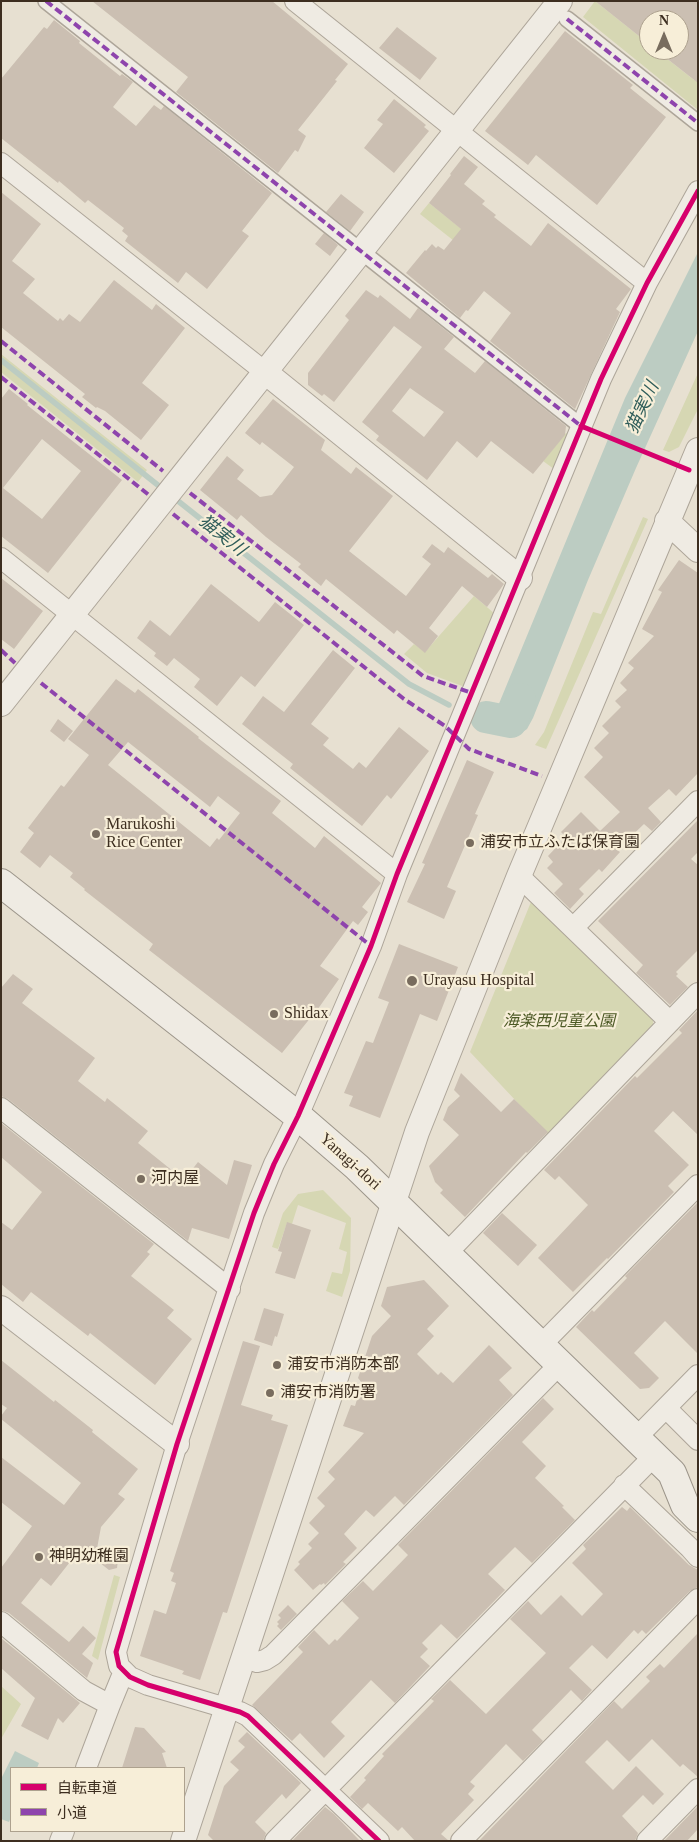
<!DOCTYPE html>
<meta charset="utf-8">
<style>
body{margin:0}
#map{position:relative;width:699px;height:1842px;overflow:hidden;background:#e7e0d1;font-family:"Times New Roman","Noto Sans JP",serif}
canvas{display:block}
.frame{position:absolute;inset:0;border:2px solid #3d2e20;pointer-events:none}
.legend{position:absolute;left:10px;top:1767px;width:175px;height:65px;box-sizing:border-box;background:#f7eed8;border:1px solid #ada18e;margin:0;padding:6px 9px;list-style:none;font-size:15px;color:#3d2e20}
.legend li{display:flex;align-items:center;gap:10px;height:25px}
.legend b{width:25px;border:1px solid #ada18e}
.north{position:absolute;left:639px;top:10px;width:50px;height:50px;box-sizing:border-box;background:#f7eed8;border:1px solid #ada18e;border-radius:50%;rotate:0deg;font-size:14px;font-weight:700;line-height:20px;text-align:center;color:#3d2e20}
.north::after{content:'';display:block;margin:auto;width:18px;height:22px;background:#786c5e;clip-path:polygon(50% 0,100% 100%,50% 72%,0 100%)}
</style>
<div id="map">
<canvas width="699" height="1842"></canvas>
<div class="frame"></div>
<ul class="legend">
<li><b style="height:6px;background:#d6006c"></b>自転車道</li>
<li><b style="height:6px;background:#8e44ad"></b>小道</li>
</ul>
<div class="north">N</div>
</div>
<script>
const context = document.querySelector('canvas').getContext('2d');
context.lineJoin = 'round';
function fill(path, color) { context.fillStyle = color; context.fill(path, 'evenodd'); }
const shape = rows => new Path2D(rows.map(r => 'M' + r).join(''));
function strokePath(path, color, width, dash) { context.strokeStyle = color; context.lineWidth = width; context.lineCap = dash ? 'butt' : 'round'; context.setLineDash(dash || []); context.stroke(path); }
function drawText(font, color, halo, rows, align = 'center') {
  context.font = font + ' "Times New Roman","Noto Sans JP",serif'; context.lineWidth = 4.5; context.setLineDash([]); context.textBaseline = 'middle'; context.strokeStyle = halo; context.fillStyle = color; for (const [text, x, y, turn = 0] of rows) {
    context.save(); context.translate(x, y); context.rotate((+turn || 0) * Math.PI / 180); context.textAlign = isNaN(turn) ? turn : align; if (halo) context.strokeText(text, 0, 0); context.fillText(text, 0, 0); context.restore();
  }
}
fill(shape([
 [595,1,649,44,649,50,656,50,694,80,698,81,698,110,583,17],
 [429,203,505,264,497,275,420,214],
 [1,354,147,470,138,482,1,372],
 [698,373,698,409,679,447,669,452,663,450],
 [566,433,568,434,554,469,543,461],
 [643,517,648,519,546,749,535,745,544,732,593,612,601,614],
 [474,596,495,614,465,687,427,673,404,654,414,644,425,652],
 [533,897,653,1015,653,1026,548,1135,470,1052],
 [323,1190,351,1218,350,1271,342,1297,326,1291,332,1272,342,1274,347,1252,339,1249,346,1223,298,1205,292,1224,287,1223,278,1249,272,1247,283,1213,298,1194],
 [114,1575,120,1577,98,1660,92,1656],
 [1,1686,21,1704,1,1739]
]), '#d6d7b3');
fill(shape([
 [698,252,698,331,636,468,588,580,533,718,527,729,516,737,502,736,486,730,498,706,625,398],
 [15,1751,39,1763,37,1768,11,1768,11,1817,9,1822,1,1819,1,1779]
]), '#bcccc2');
strokePath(shape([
 [1,360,164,490],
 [173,497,409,684,449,705]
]), '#bcccc2', 5.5);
strokePath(shape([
 [486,717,511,722,520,699]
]), '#bcccc2', 32);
fill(shape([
 [92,1,272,1,348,64,335,80,337,81,298,130,306,136,298,152,295,150,278,173,176,92,188,77],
 [595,1,698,1,698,83,656,50,679,50,679,20,649,20,649,44],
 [54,20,80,41,79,43,120,76,122,74,133,82,113,107,136,126,154,105,161,110,164,106,272,193,242,231,249,236,207,289,186,272,178,283,125,241,128,236,122,231,124,228,88,200,85,203,59,181,58,183,1,138,1,79,44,27,47,29],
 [397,27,437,58,420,80,379,48],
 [565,31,633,85,630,88,666,117,597,205,536,155,528,165,485,131],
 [394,99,426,125,424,127,429,131,394,173,364,148,383,124,377,120],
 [464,156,478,167,464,184,485,201,482,204,496,215,494,217,531,246,548,223,631,289,616,309,620,312,575,409,490,341,511,313,484,291,468,311,466,310,460,318,406,273,425,250,426,251,432,244,436,248,438,246,444,250,461,229,429,203,451,175,450,174],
 [1,192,41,224,12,261,35,279,23,293,58,321,60,318,63,321,69,314,80,322,114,280,152,310,156,304,185,328,142,383,169,405,141,440,105,411,97,407,96,408,82,397,85,394,1,327],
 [341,194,364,212,350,231,326,212],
 [324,233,338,245,330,256,315,244],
 [366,290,378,298,380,295,410,319,418,308,454,337,444,349,475,373,485,361,566,426,565,435,533,474,491,441,477,458,457,441,427,480,376,440,379,436,362,422,422,347,394,326,334,402,324,394,322,396,308,385,308,373,349,320,345,316],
 [410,388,444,412,424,437,392,411],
 [9,389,28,404,27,405,122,480,48,573,1,536,1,399],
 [42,439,81,471,42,519,3,488],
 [273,399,325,440,321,450,351,474,356,467,393,496,349,551,406,596,431,564,422,557,432,544,444,553,448,547,488,578,492,574,504,584,487,607,462,586,429,628,438,636,425,653,397,630,394,634,326,579,321,586,298,567,301,564,266,537,241,515,237,520,200,490,227,456,244,470,237,479,260,497,272,495,294,467,262,442,260,445,245,433],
 [679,560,698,573,698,773,676,796,669,789,648,808,661,822,652,831,644,824,617,850,620,852,602,872,599,869,579,889,584,894,570,909,554,893,563,884,547,868,553,862,548,856,566,837,561,832,581,812,600,831,620,812,584,777,603,757,594,748,609,733,602,726,621,707,615,701,627,690,620,683,634,668,628,663,654,636,642,629,662,592,658,590],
 [1,578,43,611,14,649,1,639],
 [211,584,259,622,275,602,304,625,255,687,241,676,217,706,194,687,200,679,174,658,167,666,154,656,156,653,137,638,150,620,170,636],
 [333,650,355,668,311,724,329,738,323,745,353,769,359,762,366,768,399,727,429,751,391,799,387,795,362,826,290,768,293,764,242,724,263,696,284,712],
 [116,679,135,693,138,689,199,737,198,738,225,759,281,801,272,813,315,848,324,836,381,883,362,907,368,912,358,925,353,921,320,966,339,979,320,1006,282,1053,149,950,153,944,84,890,85,889,70,877,73,873,50,855,40,868,20,852,34,833,28,828,61,785,64,787,89,755,68,739],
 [128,742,210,807,218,796,240,813,219,840,217,838,210,847,108,765],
 [58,719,73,731,64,742,50,731],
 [467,760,494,772,475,814,478,815,447,887,456,891,444,919,407,902,425,864,422,863],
 [698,820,698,852,691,859,698,865,698,950,676,972,678,974,676,976,688,987,670,1005,636,973,643,965,598,921],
 [399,944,458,967,437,1021,420,1014,380,1118,349,1106,353,1096,344,1093,366,1041,373,1043,389,1002,378,998],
 [13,974,33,989,22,1003,95,1058,78,1081,105,1102,107,1098,148,1131,138,1143,184,1180,198,1162,227,1185,234,1160,252,1165,229,1239,192,1228,188,1241,8,1099,1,1096,1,988],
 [698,1010,698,1135,673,1111,654,1131,689,1165,668,1186,674,1192,608,1259,607,1258,573,1292,538,1258,588,1205,559,1176,555,1180,544,1170,635,1076,637,1078,682,1033,679,1030],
 [461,1073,501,1112,514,1099,548,1132,527,1153,526,1152,465,1217,440,1193,443,1190,435,1182,429,1166,459,1135,443,1120,448,1107,460,1096,454,1090],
 [1,1123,154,1244,147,1252,150,1254,131,1276,174,1310,167,1318,192,1339,155,1385,90,1333,88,1336,31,1292,23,1302,1,1284,1,1222,12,1230,42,1192,1,1157],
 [698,1202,698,1354,665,1321,634,1353,659,1378,649,1388,640,1389,576,1327,592,1310,594,1312,627,1278,625,1276],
 [502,1213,537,1245,518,1266,483,1233],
 [287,1222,311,1230,295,1279,275,1273,282,1252,278,1251],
 [424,1280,449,1306,427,1329,434,1336,417,1354,438,1375,441,1372,453,1383,489,1345,512,1368,499,1380,513,1395,404,1505,395,1496,374,1517,366,1510,344,1534,357,1548,343,1562,346,1564,325,1585,324,1583,321,1585,320,1584,313,1590,294,1570,300,1564,298,1562,312,1548,308,1544,319,1533,309,1523,325,1506,317,1498,335,1479,328,1472,364,1433,343,1426,351,1405,355,1406,362,1383,358,1378,372,1336,391,1316,381,1306,387,1287],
 [264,1308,284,1314,277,1337,275,1336,272,1346,254,1340],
 [243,1341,260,1346,241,1405,273,1415,271,1420,288,1425,227,1613,223,1612,200,1680,182,1674,184,1671,140,1656,154,1610,166,1614,176,1583,171,1581,174,1573,170,1571],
 [1,1360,54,1402,55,1400,93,1430,92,1432,138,1469,118,1494,125,1499,101,1527,96,1554,115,1557,118,1560,117,1568,109,1570,81,1548,51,1586,41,1578,21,1603,69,1642,83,1626,96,1638,82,1654,93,1663,87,1678,9,1613,1,1610,1,1568,32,1526,1,1502,1,1457,64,1505,81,1483,1,1419,1,1416,7,1408,1,1404],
 [543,1398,554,1409,522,1442,546,1466,535,1478,564,1506,562,1507,575,1520,532,1563,515,1547,488,1574,505,1590,457,1639,441,1624,422,1643,428,1649,420,1657,430,1666,395,1703,371,1680,331,1722,345,1736,324,1758,300,1733,292,1741,252,1705,303,1652,298,1647,314,1630,329,1645,335,1639,337,1641,359,1618,342,1601,363,1581,373,1591,408,1555,398,1545],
 [622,1507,627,1511,630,1507,689,1565,698,1570,698,1587,690,1591,646,1634,642,1630,638,1634,634,1630,607,1659,592,1645,569,1668,592,1690,582,1701,571,1690,532,1730,543,1741,523,1761,506,1744,470,1782,475,1786,468,1794,474,1800,441,1834,449,1841,415,1841,402,1827,398,1831,368,1803,362,1809,350,1797,366,1780,364,1778,384,1756,382,1754,434,1701,431,1699,450,1680,486,1714,546,1653,510,1619,528,1601,541,1615,561,1595,582,1616,603,1594,572,1563,586,1549,583,1545],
 [288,1605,297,1614,281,1630,277,1626,279,1624,277,1622,281,1618,278,1615],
 [698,1633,698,1777,683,1764,680,1767,652,1739,629,1762,607,1740,585,1762,613,1790,636,1766,664,1794,653,1805,643,1795,622,1816,638,1833,635,1841,479,1841,614,1701,622,1709,650,1681,646,1677,660,1664,664,1668],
 [1,1638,80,1703,63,1723,58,1718,48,1740,21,1726,35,1698,1,1668],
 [135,1727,144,1728,166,1752,162,1753,167,1768,122,1768],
 [247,1732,301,1783,286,1799,282,1794,255,1822,266,1833,263,1841,214,1841,208,1835,224,1786,239,1770,230,1762,245,1747,238,1741],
 [698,1806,698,1829,687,1841,664,1841],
 [325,1807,334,1814,360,1841,292,1841]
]), '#cbbfb2');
const pedestrian = shape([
 [46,1,581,426],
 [567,19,698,123]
]);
const minor = shape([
 [295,1,647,283],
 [1,163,265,372],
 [1,558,397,874],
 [519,876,670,1022],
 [574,927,698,801],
 [1,1108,230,1289],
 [447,1253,698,993],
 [541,1345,698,1185],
 [666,1408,698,1440],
 [636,1438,698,1375],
 [624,1485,690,1548,698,1557],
 [1,1622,84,1691,110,1705,124,1671],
 [245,1658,257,1662,265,1660,273,1655,560,1364],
 [86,1768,110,1705],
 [60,1841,64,1831],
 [275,1841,654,1456],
 [379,1841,248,1716,240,1712,148,1685,130,1677,119,1666,116,1652,177,1444,254,1213,274,1164,298,1116,371,946,397,874,601,379,647,283,698,191],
 [461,1841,698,1599],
 [647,1841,698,1789]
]);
const tertiary = shape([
 [265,372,520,578],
 [667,521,698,550],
 [1,704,560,1],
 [1,1308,177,1444],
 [183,1841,417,1132,519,876,698,450]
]);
const secondary = shape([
 [1,883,298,1116,357,1167,672,1473,685,1505,698,1518]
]);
strokePath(pedestrian, '#ada599', 18);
strokePath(minor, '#ada599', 22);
strokePath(tertiary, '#ada599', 26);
strokePath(secondary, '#9c958a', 30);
strokePath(pedestrian, '#efebe3', 15);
strokePath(minor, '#efebe3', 20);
strokePath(tertiary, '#efebe3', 24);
strokePath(secondary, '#efebe3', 28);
strokePath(shape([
 [46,1,581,426,585,428],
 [545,1,545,2],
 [567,19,698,123],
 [1,341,163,471],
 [1,377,149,495],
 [190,493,423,676,472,693],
 [173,514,404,699,445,726,469,749,542,776],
 [1,650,15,663],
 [41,683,371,946]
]), '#8e44ad', 4, [8, 4]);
strokePath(shape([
 [581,426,689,470],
 [379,1841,248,1716,240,1712,148,1685,130,1677,119,1666,116,1652,177,1444,254,1213,274,1164,298,1116,371,946,397,874,601,379,647,283,698,191]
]), '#d6006c', 5);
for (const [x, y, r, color] of [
 [96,834,5,"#786c5e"],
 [470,843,5,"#786c5e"],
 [412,981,6,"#786c5e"],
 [274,1014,5,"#786c5e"],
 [141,1179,5,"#786c5e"],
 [277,1365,5,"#786c5e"],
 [270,1393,5,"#786c5e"],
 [39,1557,5,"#786c5e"]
]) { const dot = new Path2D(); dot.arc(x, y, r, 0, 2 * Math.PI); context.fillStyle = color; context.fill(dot); strokePath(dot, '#f7eed8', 2); }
drawText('16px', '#3d2e20', '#f7eed8', [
 ["Marukoshi",106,825],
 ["Rice Center",106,843],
 ["浦安市立ふたば保育園",480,843],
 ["Urayasu Hospital",423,981],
 ["Shidax",284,1014],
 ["河内屋",151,1179],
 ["浦安市消防本部",287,1365],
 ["浦安市消防署",280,1393],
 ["神明幼稚園",49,1557]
], 'left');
drawText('italic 16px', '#4d5a26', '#f7eed8', [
 ["海楽西児童公園",559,1022]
]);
drawText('16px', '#3d2e20', '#f7eed8', [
 ["Yanagi-dori",350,1162,42]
]);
drawText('italic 18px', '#2f5d5a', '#f7eed8', [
 ["猫実川",643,408,-65],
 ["猫実川",222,536,39]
]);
</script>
